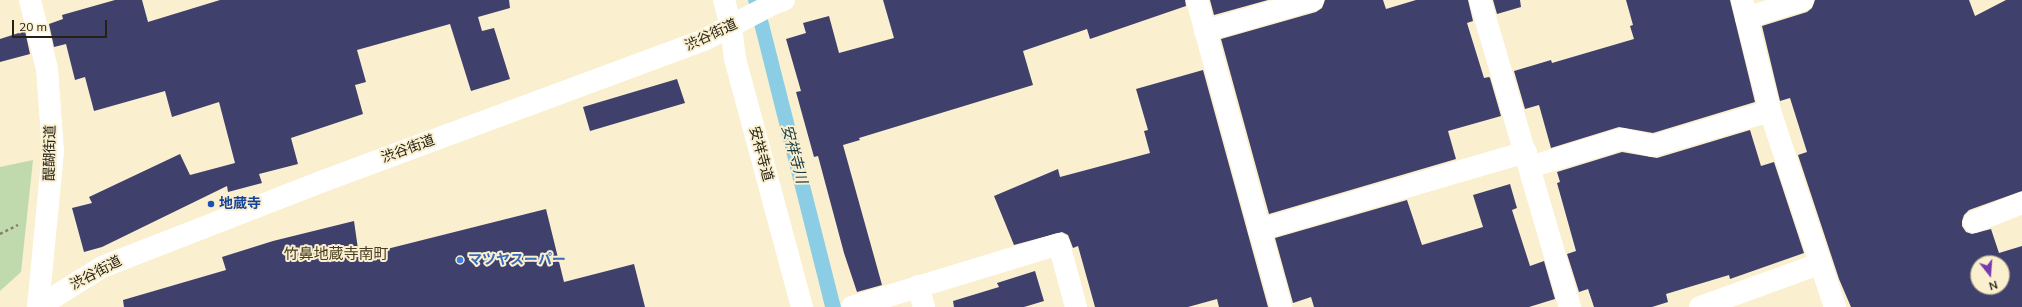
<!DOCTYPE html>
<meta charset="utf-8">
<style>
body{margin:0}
#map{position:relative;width:2022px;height:307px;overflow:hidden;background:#faefce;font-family:Mulish,sans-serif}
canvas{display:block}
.north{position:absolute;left:1970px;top:255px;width:40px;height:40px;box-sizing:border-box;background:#faefce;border:1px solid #a59d84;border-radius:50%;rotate:163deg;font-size:11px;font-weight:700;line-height:16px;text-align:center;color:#262116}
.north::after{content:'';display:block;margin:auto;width:14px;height:18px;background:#7638ad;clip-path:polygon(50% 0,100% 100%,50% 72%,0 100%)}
.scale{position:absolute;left:12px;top:20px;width:95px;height:18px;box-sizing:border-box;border:2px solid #262116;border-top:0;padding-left:5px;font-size:12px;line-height:14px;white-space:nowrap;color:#262116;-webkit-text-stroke:3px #faefce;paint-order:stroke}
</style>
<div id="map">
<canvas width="2022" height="307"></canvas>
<div class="north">N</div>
<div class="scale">20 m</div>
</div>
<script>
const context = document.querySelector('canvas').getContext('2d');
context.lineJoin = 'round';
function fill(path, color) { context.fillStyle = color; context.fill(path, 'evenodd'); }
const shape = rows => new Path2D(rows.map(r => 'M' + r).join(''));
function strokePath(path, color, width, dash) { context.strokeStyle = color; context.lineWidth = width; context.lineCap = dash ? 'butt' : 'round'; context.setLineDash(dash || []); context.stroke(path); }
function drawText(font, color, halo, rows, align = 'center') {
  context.font = font + ' Mulish,"Noto Sans JP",sans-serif'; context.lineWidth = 4; context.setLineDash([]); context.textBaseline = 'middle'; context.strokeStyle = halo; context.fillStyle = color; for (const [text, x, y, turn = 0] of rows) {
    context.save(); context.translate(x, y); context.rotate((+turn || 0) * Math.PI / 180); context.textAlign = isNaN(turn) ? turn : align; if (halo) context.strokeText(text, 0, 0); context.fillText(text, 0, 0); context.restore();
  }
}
fill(shape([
 [33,160,21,272,0,291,0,167]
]), '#c0daae');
fill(shape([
 [748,0,763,0,841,307,825,307]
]), '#8acde5');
fill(shape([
 [115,0,142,0,148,22,220,0,509,0,510,8,478,17,482,31,494,28,510,79,471,91,450,24,357,50,366,82,355,85,363,114,291,138,298,164,259,174,262,183,228,192,227,186,102,247,84,252,72,208,92,203,89,197,180,154,190,175,235,163,219,102,172,117,165,91,94,111,85,77,75,80,66,44,54,47,49,24,63,19,62,15],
 [883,0,1185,0,1186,6,1090,39,1087,29,1023,51,1033,85,859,138,860,140,843,145,882,285,857,292,844,253,818,156,814,157,796,92,801,91,786,39,806,33,803,23,829,16,839,53,894,38],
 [1210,0,1268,0,1214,15],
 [1325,0,1383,0,1386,9,1416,0,1468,0,1473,21,1467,23,1484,78,1489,77,1490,78,1501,116,1448,131,1456,159,1269,214,1221,39,1316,12,1322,8],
 [1493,0,1520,0,1521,7,1497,14],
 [1626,0,1730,0,1755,102,1653,133,1619,127,1551,148,1539,105,1525,109,1514,71,1551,60,1552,63,1634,39,1630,26,1633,25],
 [1815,0,1969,0,1975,16,2006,0,2022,0,2022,191,1969,210,1964,215,1962,221,1962,226,1966,232,1972,234,1991,229,1999,253,2022,246,2022,307,1851,307,1839,279,1798,155,1807,152,1790,98,1780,101,1762,26,1807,12,1812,8],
 [1978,263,2002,263,2002,287,1978,287],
 [25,31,30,54,0,62,0,39],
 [1203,70,1268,307,1219,307,1217,299,1188,307,1095,307,1078,246,1073,248,1068,235,1062,232,1014,245,994,196,1058,169,1060,177,1150,153,1144,131,1148,130,1136,89],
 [677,79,685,103,590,131,583,107],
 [1750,130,1761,166,1774,162,1804,253,1730,279,1729,275,1666,294,1668,302,1652,307,1594,307,1588,289,1579,292,1567,254,1576,251,1557,183,1560,182,1557,172,1622,152,1657,158],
 [1510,184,1517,208,1512,210,1530,266,1544,261,1555,299,1529,307,1314,307,1311,297,1293,303,1275,238,1407,200,1422,245,1483,227,1473,195],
 [546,209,564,282,634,264,645,307,124,307,123,300,226,270,222,257,273,241,354,221,359,256],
 [1035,271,1044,301,1024,307,954,307,953,301,999,287,997,283]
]), '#40406d');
strokePath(shape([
 [0,234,18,225]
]), '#877f6a', 2.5, [3, 3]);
strokePath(shape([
 [724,0,731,26,735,59,802,307],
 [1197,0,1281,307],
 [1480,0,1570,307],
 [1742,0,1770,111,1835,307],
 [1746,18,1803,0],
 [1205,31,1313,0],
 [1530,167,1622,139,1653,146,1770,111],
 [1974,222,2022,203],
 [1259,230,1526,152],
 [918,286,924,307],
 [852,307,1059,244,1076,307],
 [1700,307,1819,264]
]), '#fff', 22);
strokePath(shape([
 [30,0,47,69,53,151,38,307],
 [38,307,102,267,326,180,704,40,773,4,784,0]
]), '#fff', 22);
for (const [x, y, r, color] of [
 [211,204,4,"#1a4fb4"],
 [460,260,4,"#3f7fe0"]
]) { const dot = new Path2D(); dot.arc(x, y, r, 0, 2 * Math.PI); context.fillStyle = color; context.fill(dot); strokePath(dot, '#faefce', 1.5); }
drawText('14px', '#262116', '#faefce', [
 ["渋谷街道",711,35,-25],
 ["渋谷街道",408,149,-20],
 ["醍醐街道",50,153,-89],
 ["安祥寺道",761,154,75],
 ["渋谷街道",96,273,-28]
]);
drawText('bold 14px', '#164399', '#faefce', [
 ["地蔵寺",219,204]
], 'left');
drawText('bold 14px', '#366cbe', '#faefce', [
 ["マツヤスーパー",468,260]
], 'left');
drawText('italic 15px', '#193943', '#faefce', [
 ["安祥寺川",794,154,75]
]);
drawText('15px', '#473d22', '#faefce', [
 ["竹鼻地蔵寺南町",336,254]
]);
</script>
